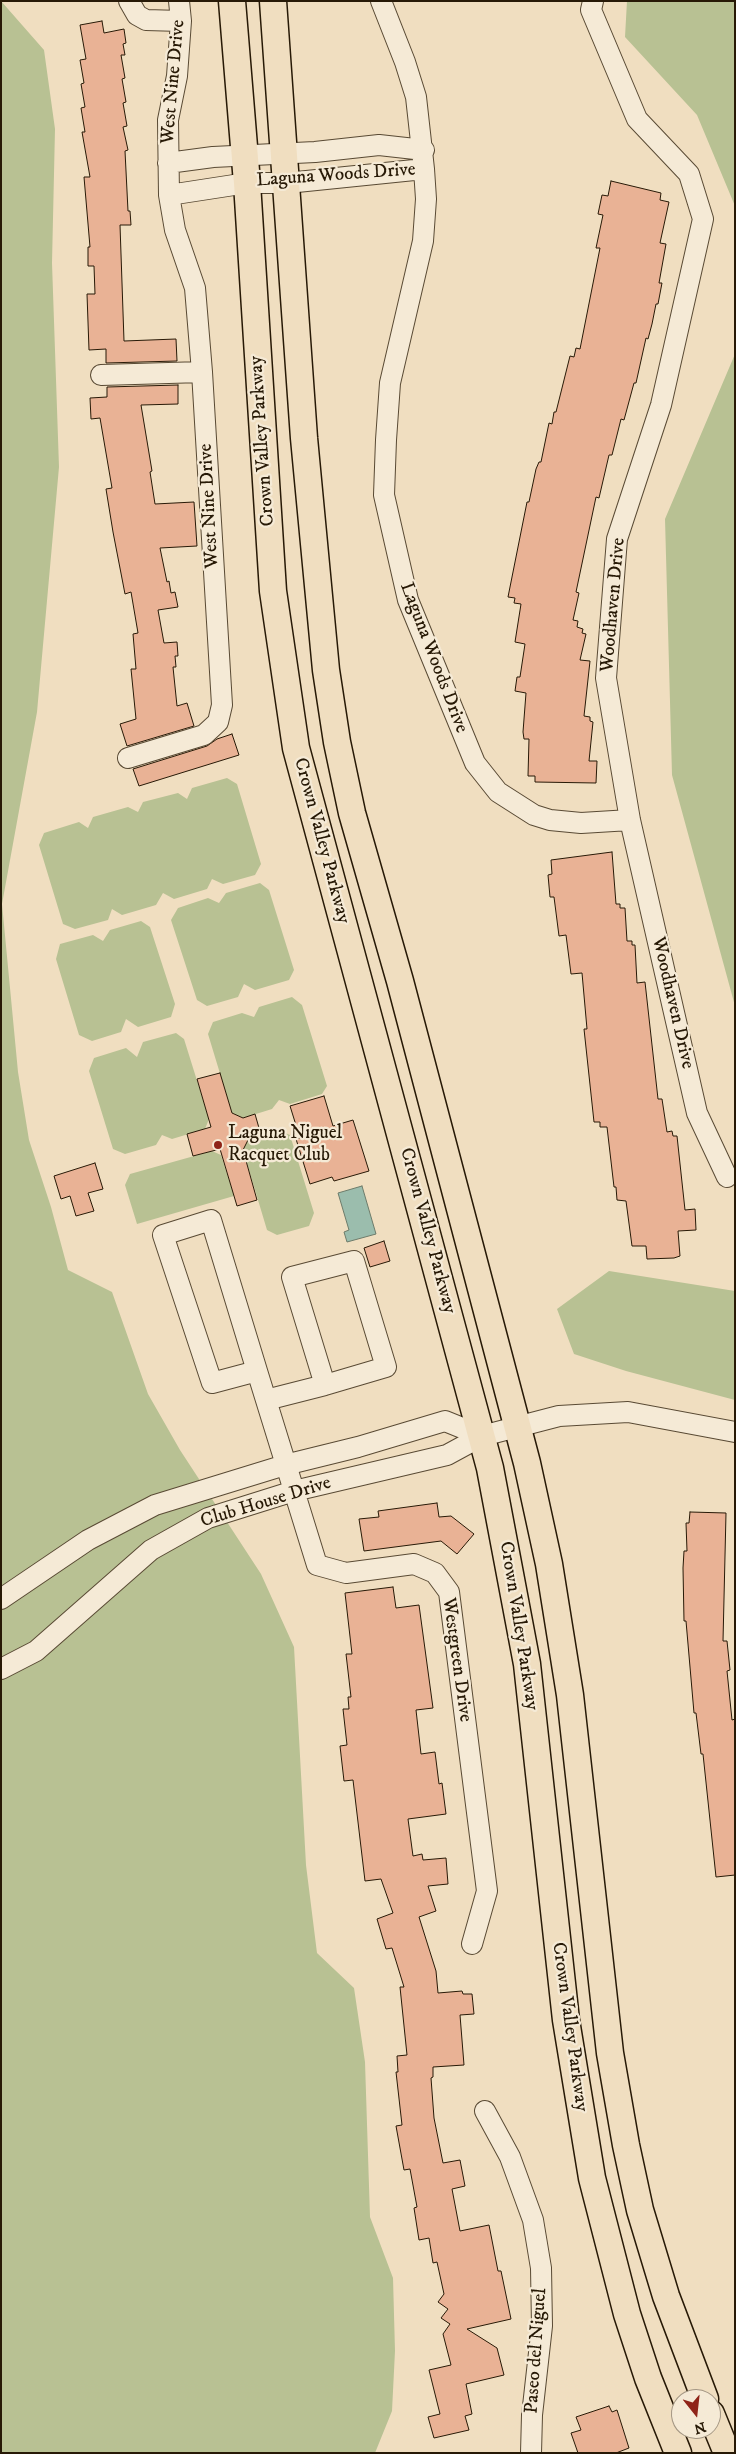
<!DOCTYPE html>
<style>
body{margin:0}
#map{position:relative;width:736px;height:2454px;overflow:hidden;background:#f0dec0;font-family:"IM FELL DW Pica",serif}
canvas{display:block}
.frame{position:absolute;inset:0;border:2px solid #271906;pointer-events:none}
.north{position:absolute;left:671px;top:2389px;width:50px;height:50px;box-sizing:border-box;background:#f5ead6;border:1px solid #a39683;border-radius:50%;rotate:164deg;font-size:14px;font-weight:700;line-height:20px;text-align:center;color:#271906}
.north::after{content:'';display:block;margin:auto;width:18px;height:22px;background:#8f2418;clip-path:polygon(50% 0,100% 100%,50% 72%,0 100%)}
</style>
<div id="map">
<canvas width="736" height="2454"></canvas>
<div class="frame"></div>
<div class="north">N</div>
</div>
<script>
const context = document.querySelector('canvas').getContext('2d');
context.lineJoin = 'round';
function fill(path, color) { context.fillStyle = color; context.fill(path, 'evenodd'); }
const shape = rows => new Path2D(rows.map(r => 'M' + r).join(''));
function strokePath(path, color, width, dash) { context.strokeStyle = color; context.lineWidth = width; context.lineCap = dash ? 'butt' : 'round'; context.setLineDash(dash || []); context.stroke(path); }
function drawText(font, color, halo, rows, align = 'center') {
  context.font = font + ' "IM FELL DW Pica",serif'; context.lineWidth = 4.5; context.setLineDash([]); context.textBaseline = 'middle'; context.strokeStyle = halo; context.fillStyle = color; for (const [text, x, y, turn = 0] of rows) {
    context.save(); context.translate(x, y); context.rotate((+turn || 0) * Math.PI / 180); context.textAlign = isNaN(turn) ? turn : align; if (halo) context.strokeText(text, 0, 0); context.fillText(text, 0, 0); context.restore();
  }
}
fill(shape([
 [1,1,44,50,55,129,52,263,59,467,37,712,2,904,18,1072,29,1140,51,1207,68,1270,112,1292,148,1394,180,1450,261,1574,294,1647,306,1865,317,1953,354,1988,365,2062,370,2217,393,2278,395,2351,392,2411,375,2453,1,2453],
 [627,1,735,1,735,206,697,115,625,37],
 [735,354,735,1006,672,775,665,519],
 [227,778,237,784,261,864,255,875,223,884,212,879,207,889,174,899,163,893,156,905,122,915,112,909,108,920,75,929,63,924,39,845,44,833,79,822,88,828,93,817,128,807,138,812,143,802,178,793,187,799,192,788],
 [260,883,269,890,294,970,289,980,255,990,244,984,238,997,207,1006,197,1000,171,920,178,908,208,898,219,903,226,893],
 [141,921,150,927,175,1004,171,1017,138,1027,126,1019,121,1032,92,1041,79,1035,56,959,60,944,93,935,103,941,110,930],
 [292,997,302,1005,327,1086,322,1094,290,1104,279,1100,272,1109,243,1118,232,1113,208,1034,213,1022,242,1013,254,1017,259,1007],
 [176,1033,184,1039,209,1119,205,1129,172,1139,162,1135,156,1145,125,1154,113,1149,89,1071,94,1058,126,1048,137,1057,143,1042],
 [278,1130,290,1135,314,1213,309,1226,277,1235,267,1230,243,1150,248,1140],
 [212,1151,221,1155,234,1196,137,1224,125,1185,130,1174],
 [609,1271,735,1291,735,1400,626,1371,574,1354,557,1309]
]), '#b8c193');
const water = shape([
 [362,1186,376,1234,347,1242,344,1232,349,1230,338,1193,362,1186]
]);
fill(water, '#9bbdad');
strokePath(water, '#6d7b6a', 1);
const building = shape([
 [102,21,104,33,124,29,126,43,123,44,125,55,121,55,125,78,122,79,126,102,123,103,127,126,123,127,128,150,125,151,128,211,130,211,131,225,120,225,124,341,176,339,177,361,106,363,106,349,89,350,87,294,95,294,94,266,88,266,88,247,90,247,84,177,90,177,82,132,85,132,81,108,85,107,81,84,84,83,80,60,86,59,80,25,102,21],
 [611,181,661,193,660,200,669,202,660,243,666,244,659,283,662,283,658,304,656,304,652,324,648,339,646,338,636,383,634,383,624,420,621,419,612,455,609,455,599,498,596,497,576,592,579,593,573,620,578,621,577,627,583,629,582,633,586,634,580,660,590,661,584,716,590,717,590,721,593,722,589,761,597,761,596,783,535,782,535,776,528,776,529,739,524,739,523,732,526,693,515,691,517,677,520,677,525,644,515,642,521,604,514,603,515,598,508,597,527,502,529,502,536,469,539,462,541,462,549,423,552,424,554,412,556,412,570,356,574,357,576,348,580,349,600,248,596,248,603,215,598,214,602,195,608,196,611,181],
 [178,385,178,404,141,405,152,471,150,472,155,504,194,502,197,546,160,548,167,582,169,581,171,593,175,592,178,607,158,610,164,643,177,642,178,656,175,656,176,667,173,667,177,706,187,703,194,726,127,746,120,724,136,719,131,669,136,669,133,634,138,633,131,592,125,594,113,532,106,489,112,488,100,418,91,419,90,398,107,397,107,387,178,385],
 [232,734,239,755,139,786,133,769,207,746,217,739,232,734],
 [612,852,616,904,620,904,620,908,625,908,627,941,632,941,632,945,635,945,637,983,645,982,658,1099,662,1099,667,1132,672,1131,673,1136,677,1136,685,1210,695,1209,696,1230,678,1231,680,1256,674,1258,647,1259,646,1246,632,1246,626,1201,617,1200,616,1187,614,1187,607,1127,600,1127,600,1122,594,1122,584,1029,587,1029,582,973,571,974,566,935,559,936,554,897,550,897,548,875,552,874,551,860,612,852],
 [220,1073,232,1113,243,1118,255,1114,261,1135,248,1140,243,1150,257,1200,237,1206,220,1149,193,1156,187,1134,211,1127,197,1079,220,1073],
 [324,1096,333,1126,353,1120,369,1171,334,1181,332,1177,310,1184,296,1139,300,1138,290,1106,324,1096],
 [95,1163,103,1189,88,1193,94,1211,76,1216,70,1196,61,1199,54,1176,95,1163],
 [384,1241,390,1261,370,1267,364,1248,384,1241],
 [437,1503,439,1517,451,1516,474,1534,457,1554,441,1541,364,1551,359,1519,379,1517,378,1511,437,1503],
 [690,1512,726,1513,723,1641,727,1641,730,1670,727,1671,732,1720,735,1719,735,1875,716,1877,703,1754,701,1754,696,1713,694,1713,686,1621,684,1621,683,1568,684,1551,687,1551,686,1523,689,1523,690,1512],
 [393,1587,396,1608,419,1605,433,1708,416,1710,421,1754,435,1752,439,1784,442,1783,446,1814,408,1819,413,1856,422,1854,423,1860,446,1858,448,1884,428,1886,436,1911,419,1917,436,1971,438,1993,462,1991,463,1994,472,1994,474,2014,460,2015,464,2065,433,2067,433,2077,431,2078,434,2118,443,2163,460,2160,465,2186,452,2189,460,2231,489,2225,498,2271,501,2271,511,2319,467,2329,497,2348,504,2375,466,2384,472,2414,465,2416,469,2430,434,2438,428,2417,440,2414,429,2370,451,2365,443,2334,450,2324,441,2318,448,2309,438,2302,444,2294,437,2262,433,2263,429,2238,419,2240,414,2208,417,2207,410,2169,404,2170,396,2126,402,2125,396,2072,398,2072,397,2056,407,2055,400,1987,404,1987,392,1948,386,1949,377,1919,393,1913,381,1879,365,1881,353,1780,344,1781,340,1746,347,1745,343,1709,349,1709,348,1697,351,1697,346,1654,352,1654,345,1593,393,1587],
 [609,2406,612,2412,617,2410,629,2448,616,2453,578,2453,571,2433,581,2430,576,2417,609,2406]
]);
fill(building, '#e9b295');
strokePath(building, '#271906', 1);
const minor = shape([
 [129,1,137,15,146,20,181,21],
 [381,1,405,62,416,97,424,169,426,199,423,241,390,383,386,440,384,495,408,600,475,763,498,792,534,815,550,820,581,823,630,820],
 [593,1,591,10,637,119,689,174,703,219,661,405,617,539,606,678,630,820,697,1113,727,1177],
 [168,163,213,157,315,152,379,145,424,150],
 [169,195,247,183,287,183,424,169],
 [101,375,202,372],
 [128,758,204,735,218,722,222,705,202,372,195,288,175,230,169,195,168,120,177,76,181,21,179,1],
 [257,1371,211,1220,163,1235,212,1383,257,1371,317,1565,346,1573,414,1564,435,1573,449,1592,487,1891,472,1944],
 [266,1400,325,1385,386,1367,354,1261,292,1277,325,1385],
 [1,1599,88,1540,155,1505,285,1465,358,1447,445,1421,482,1436],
 [1,1669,36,1651,151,1550,208,1518,294,1491,447,1455,482,1436,559,1416,628,1412,735,1432],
 [485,2111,510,2157,533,2220,541,2268,542,2326,532,2415,531,2453]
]);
const major = shape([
 [232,1,247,183,273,591,296,748,490,1468,527,1664,566,2020,592,2178,627,2314,648,2378,678,2453],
 [273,1,304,438,326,670,337,742,352,813,400,981,527,1463,549,1564,570,1695,610,2053,626,2145,640,2210,666,2296,705,2399],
 [711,2414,727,2453]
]);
strokePath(minor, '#594a34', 22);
strokePath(major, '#271906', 29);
strokePath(minor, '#f5ead6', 20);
strokePath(major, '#f0dec0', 26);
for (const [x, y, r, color] of [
 [218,1145,5,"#8f2418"]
]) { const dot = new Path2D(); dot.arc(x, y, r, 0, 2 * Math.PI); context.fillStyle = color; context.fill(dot); strokePath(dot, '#f5ead6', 2); }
drawText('19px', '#271906', '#f5ead6', [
 ["West Nine Drive",174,82,-85],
 ["Laguna Woods Drive",336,176,-4],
 ["Crown Valley Parkway",263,441,-94],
 ["West Nine Drive",210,506,-93],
 ["Woodhaven Drive",614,605,-85],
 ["Laguna Woods Drive",433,658,69],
 ["Crown Valley Parkway",321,841,75],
 ["Woodhaven Drive",672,1003,77],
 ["Crown Valley Parkway",427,1231,75],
 ["Club House Drive",266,1503,-17],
 ["Crown Valley Parkway",518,1626,81],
 ["Westgreen Drive",456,1660,82],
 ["Crown Valley Parkway",569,2027,82],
 ["Paseo del Niguel",537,2351,-86]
]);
drawText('19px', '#271906', '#f5ead6', [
 ["Laguna Niguel",228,1134],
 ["Racquet Club",228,1156]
], 'left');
</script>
